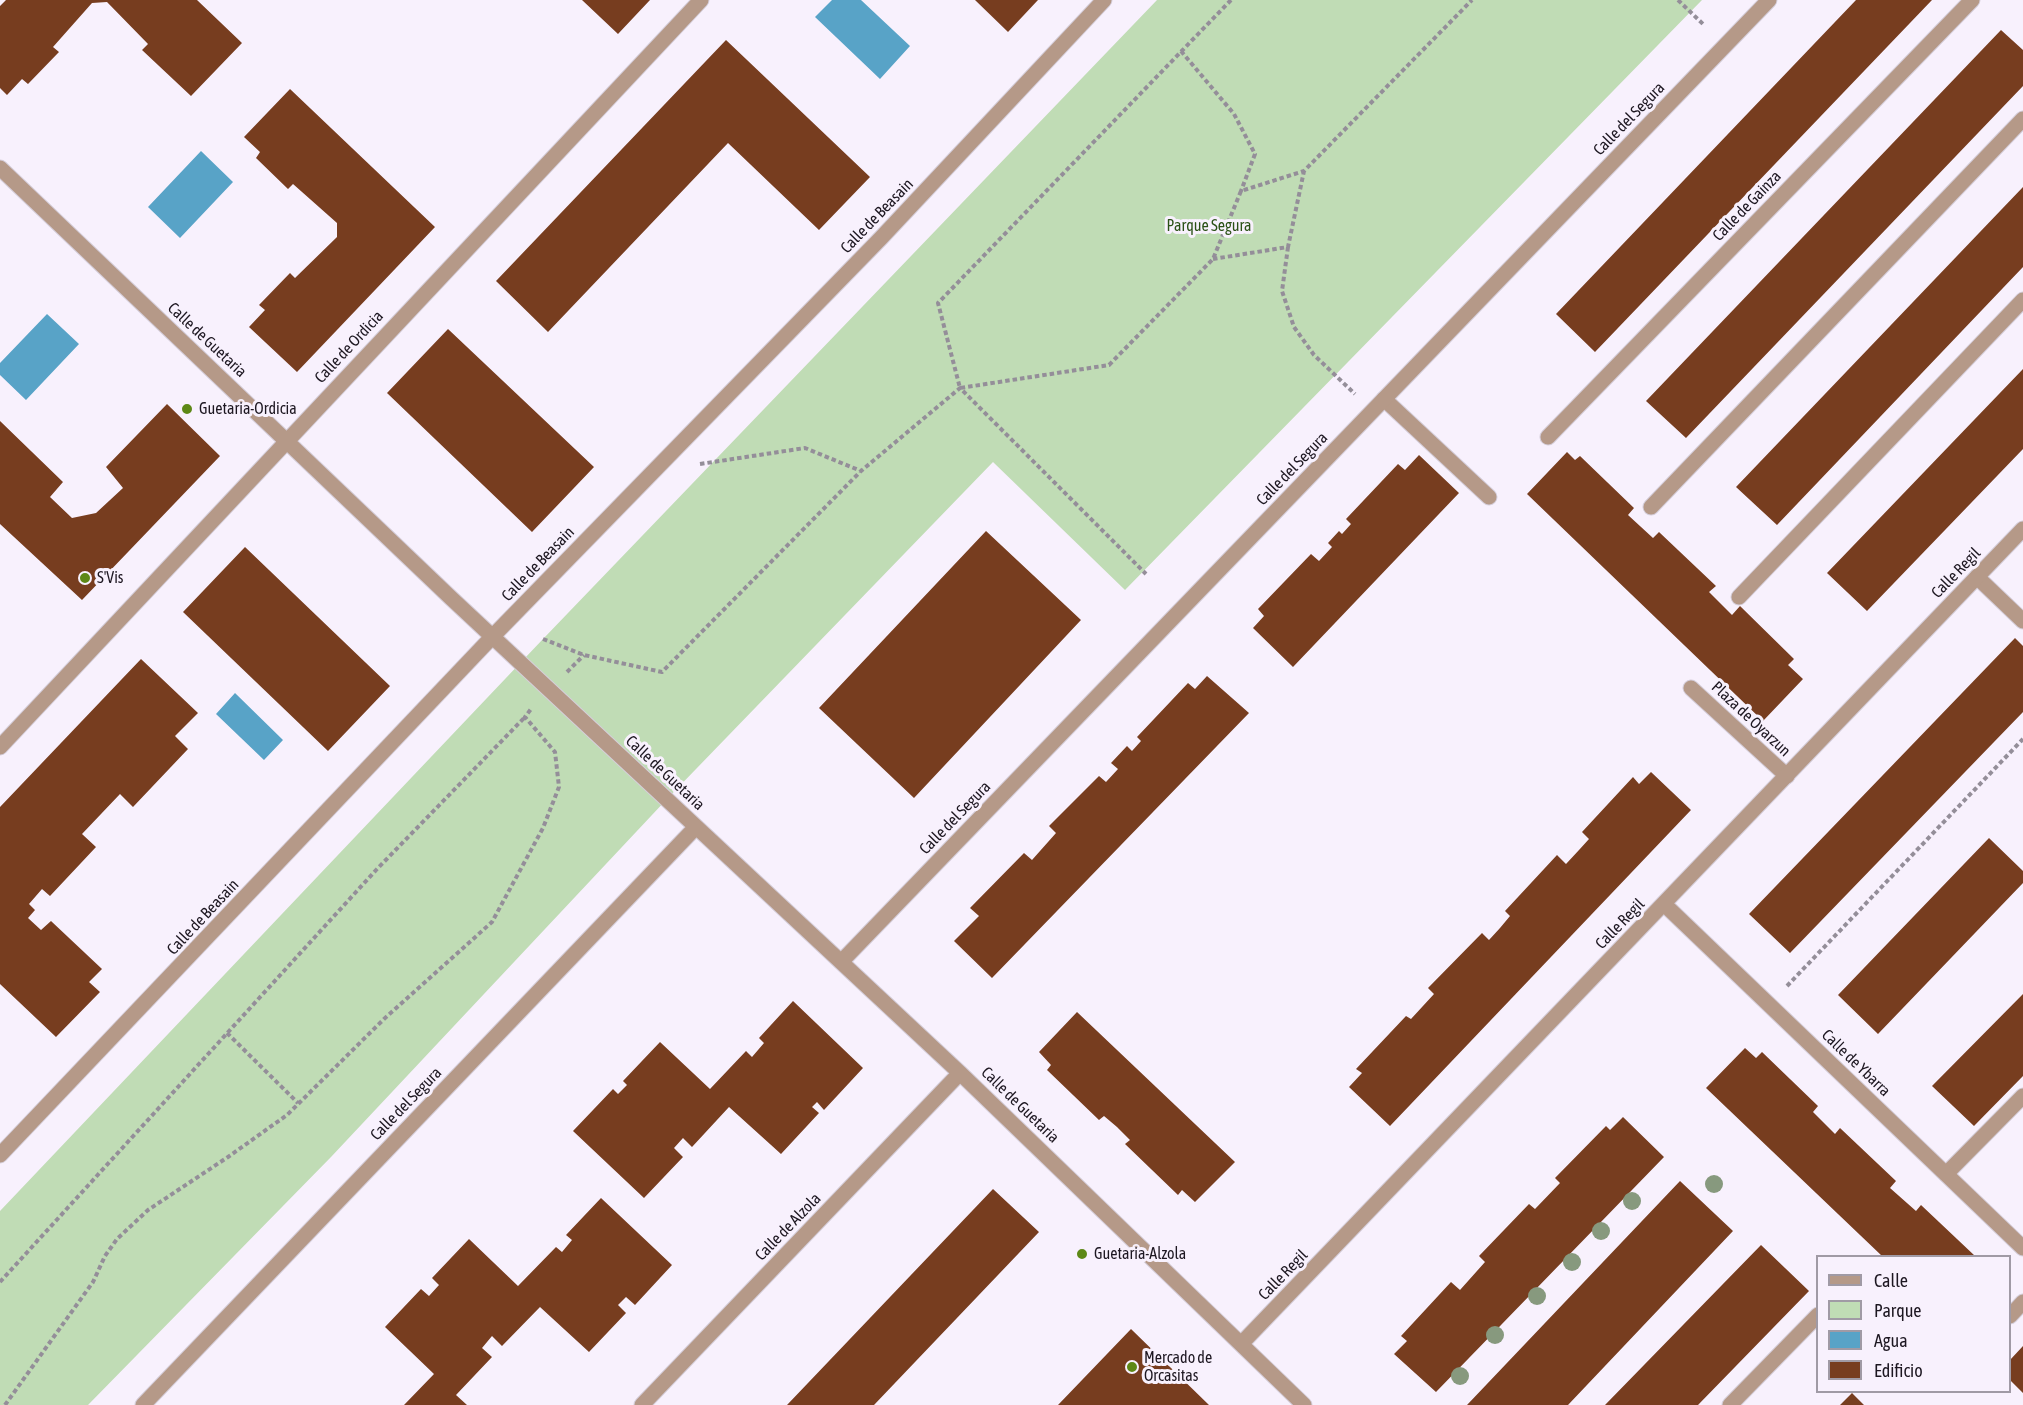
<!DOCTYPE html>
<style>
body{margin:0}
#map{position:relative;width:2023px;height:1405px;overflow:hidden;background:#f8f1fd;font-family:"Asap Condensed",sans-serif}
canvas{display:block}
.legend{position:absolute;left:1816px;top:1255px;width:195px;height:138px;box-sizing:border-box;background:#f8f1fd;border:2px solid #a09aa5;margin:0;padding:8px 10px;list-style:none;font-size:18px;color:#1d1721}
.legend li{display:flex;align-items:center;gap:12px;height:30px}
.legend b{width:30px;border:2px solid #a09aa5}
</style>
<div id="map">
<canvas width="2023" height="1405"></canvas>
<ul class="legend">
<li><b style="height:8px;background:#b59988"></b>Calle</li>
<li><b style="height:16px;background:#c0dcb5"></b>Parque</li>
<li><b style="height:16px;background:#58a3c7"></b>Agua</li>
<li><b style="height:16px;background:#773d1f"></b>Edificio</li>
</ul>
</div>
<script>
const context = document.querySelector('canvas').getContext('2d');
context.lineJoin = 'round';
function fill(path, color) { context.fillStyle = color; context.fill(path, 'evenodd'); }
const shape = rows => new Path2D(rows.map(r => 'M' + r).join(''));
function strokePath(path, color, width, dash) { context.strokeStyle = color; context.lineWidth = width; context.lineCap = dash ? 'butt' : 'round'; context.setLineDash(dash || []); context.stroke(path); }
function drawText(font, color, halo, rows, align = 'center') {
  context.font = font + ' "Asap Condensed",sans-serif'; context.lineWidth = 6; context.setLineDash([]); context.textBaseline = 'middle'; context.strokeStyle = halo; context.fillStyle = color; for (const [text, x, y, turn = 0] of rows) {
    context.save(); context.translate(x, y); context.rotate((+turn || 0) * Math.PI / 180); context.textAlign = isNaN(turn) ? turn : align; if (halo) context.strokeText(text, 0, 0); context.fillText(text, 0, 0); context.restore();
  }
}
fill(shape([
 [1157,0,1702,0,1125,590,993,462,667,799,331,1157,88,1405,0,1405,0,1211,543,639]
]), '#c0dcb5');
fill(shape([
 [832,0,861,0,910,46,880,79,815,17],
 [201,151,233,182,180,238,148,207],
 [47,314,79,344,26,400,0,375,0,363],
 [235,693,283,740,264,760,216,714]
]), '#58a3c7');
fill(shape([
 [6,0,197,0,242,43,191,96,142,50,148,44,107,2,92,3,53,47,59,52,28,84,22,79,7,95,0,88,0,6],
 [582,0,650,0,618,34],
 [975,0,1038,0,1008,32],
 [1856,0,1932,0,1595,352,1556,314],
 [2001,30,2023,50,2023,86,1686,438,1646,401],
 [726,40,870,177,819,230,728,143,548,332,496,281],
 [290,89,435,227,297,372,249,327,265,310,259,305,290,273,295,278,337,237,337,223,293,184,288,189,256,158,260,152,244,137],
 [2023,187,2023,267,1777,525,1736,487],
 [448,329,594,467,532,532,387,393],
 [2023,369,2023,449,1867,611,1827,573],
 [167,404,220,456,82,600,0,524,0,421,63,482,50,497,72,518,96,513,123,488,106,467],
 [1567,452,1575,460,1580,456,1634,508,1628,515,1653,538,1659,532,1716,586,1709,592,1732,615,1740,606,1794,659,1788,665,1803,679,1763,721,1527,494],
 [1419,455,1459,493,1293,667,1253,628,1264,616,1258,609,1311,554,1319,561,1332,547,1328,543,1339,531,1342,534,1351,524,1346,519,1398,464,1405,470],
 [986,531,1081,620,914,798,819,708],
 [245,547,390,686,328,751,183,612],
 [2015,638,2023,646,2023,712,1790,953,1749,914],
 [141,659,198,713,175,736,188,749,133,807,120,794,82,834,96,847,50,896,42,889,29,904,35,910,28,918,41,930,51,921,102,969,89,982,100,992,56,1037,0,984,0,807],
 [1207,676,1249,713,992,978,954,941,979,916,970,908,1024,853,1032,860,1056,833,1049,826,1099,776,1106,782,1118,769,1111,763,1127,746,1132,751,1141,741,1137,737,1188,683,1195,689],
 [1651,772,1691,810,1390,1126,1349,1087,1362,1073,1356,1069,1406,1016,1411,1019,1434,994,1428,988,1482,933,1489,940,1500,928,1510,916,1505,911,1557,855,1566,864,1579,850,1589,839,1582,832,1633,777,1639,784],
 [1989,838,2023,871,2023,883,1878,1034,1838,995],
 [2023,994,2023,1076,1974,1126,1932,1086],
 [793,1001,863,1068,824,1110,817,1102,812,1107,819,1113,781,1154,729,1107,692,1147,683,1138,674,1148,683,1157,644,1198,573,1131,613,1089,618,1094,627,1085,623,1081,660,1042,710,1089,746,1051,752,1057,764,1043,759,1038],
 [1077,1012,1235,1162,1195,1202,1182,1190,1178,1195,1125,1144,1130,1140,1117,1127,1104,1116,1099,1120,1047,1070,1051,1065,1039,1052],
 [1745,1048,1756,1058,1762,1052,1818,1106,1813,1112,1835,1134,1840,1128,1896,1181,1890,1188,1916,1211,1921,1205,1975,1256,1882,1256,1706,1088],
 [1623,1117,1664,1157,1436,1392,1394,1354,1407,1341,1401,1336,1451,1282,1460,1290,1485,1262,1479,1256,1529,1204,1535,1209,1560,1183,1555,1178,1606,1126,1610,1130],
 [1680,1181,1733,1231,1568,1405,1467,1405],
 [993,1189,1039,1232,874,1405,787,1405],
 [601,1198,672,1265,635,1305,626,1297,618,1305,626,1313,589,1352,540,1307,502,1346,492,1336,482,1348,492,1357,456,1395,467,1405,404,1405,434,1374,385,1327,421,1289,429,1296,439,1285,432,1278,469,1239,518,1286,556,1247,562,1252,572,1240,566,1235],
 [1761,1245,1809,1291,1698,1405,1605,1405],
 [1131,1329,1209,1405,1058,1405],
 [2023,1346,2023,1393,2010,1380,2010,1360],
 [1852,1393,1864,1405,1840,1405]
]), '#773d1f');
const service = shape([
 [1548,437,1972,0],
 [1651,507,2023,119],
 [1739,597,2023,300]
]);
const pedestrian = shape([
 [1384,399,1489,497],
 [1977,577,2023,621],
 [1691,688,1787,776],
 [1946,1174,2023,1096],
 [2010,1316,2023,1302],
 [1730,1405,1818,1315]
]);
const minor = shape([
 [0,168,451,598,960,1073,1304,1405],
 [0,747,701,0],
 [1664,904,2023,1248],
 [841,962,1769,0],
 [0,1155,493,636,881,238,1104,0],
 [1241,1344,2023,529],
 [143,1405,696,827],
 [642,1405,960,1073]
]);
strokePath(service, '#d5ceda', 17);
strokePath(pedestrian, '#d5ceda', 17);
strokePath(minor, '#d5ceda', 17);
strokePath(shape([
 [1231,0,938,303,960,388,1109,365,1213,259,1241,191,1304,171,1472,0],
 [1678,0,1705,26],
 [1181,51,1234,114,1255,154,1241,191],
 [1288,247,1282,291,1294,327,1314,355,1355,394],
 [1213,259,1288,247,1304,171],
 [700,464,805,448,861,471],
 [543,639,584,655,662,672,861,471,960,388,1146,574],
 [567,672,584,655],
 [1787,986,2023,739],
 [227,1033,298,1103],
 [0,1282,377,869,525,717],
 [5,1405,93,1282,105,1256,117,1239,148,1210,228,1157,287,1115,384,1019,492,922,543,828,559,787,555,752,525,717,531,709]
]), '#948e99', 4, [4.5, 3]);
strokePath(service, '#b59988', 15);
strokePath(pedestrian, '#b59988', 15);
strokePath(minor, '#b59988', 15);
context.fillStyle = '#87997e';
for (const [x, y] of [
 [1714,1184],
 [1632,1201],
 [1601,1231],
 [1572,1262],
 [1537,1296],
 [1495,1335],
 [1460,1376]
]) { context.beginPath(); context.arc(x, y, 9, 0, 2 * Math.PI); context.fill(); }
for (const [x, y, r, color] of [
 [187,409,6,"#5d8816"],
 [85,578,6,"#5d8816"],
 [1082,1254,6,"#5d8816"],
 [1132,1367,6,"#5d8816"]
]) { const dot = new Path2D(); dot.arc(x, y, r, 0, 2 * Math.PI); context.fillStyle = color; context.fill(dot); strokePath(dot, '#f8f1fd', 2); }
drawText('16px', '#1d1721', '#f8f1fd', [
 ["Calle del Segura",1629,119,-46],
 ["Calle de Gainza",1747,206,-46],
 ["Calle de Beasain",877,216,-46],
 ["Calle de Guetaria",207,340,43],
 ["Calle de Ordicia",349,347,-47],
 ["Calle del Segura",1292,469,-46],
 ["Calle de Beasain",538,564,-46],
 ["Calle Regil",1956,573,-46],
 ["Plaza de Oyarzun",1751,719,43],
 ["Calle de Guetaria",665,773,43],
 ["Calle del Segura",955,818,-46],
 ["Calle de Beasain",203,917,-47],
 ["Calle Regil",1620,924,-46],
 ["Calle de Ybarra",1856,1063,44],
 ["Calle del Segura",406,1104,-46],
 ["Calle de Guetaria",1020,1105,44],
 ["Calle de Alzola",788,1227,-46],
 ["Calle Regil",1283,1275,-46]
]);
drawText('16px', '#2b5116', '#f8f1fd', [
 ["Parque Segura",1209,226]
]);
drawText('16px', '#1d1721', '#f8f1fd', [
 ["Guetaria-Ordicia",199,409],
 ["S'Vis",97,578],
 ["Guetaria-Alzola",1094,1254],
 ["Mercado de",1144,1358],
 ["Orcasitas",1144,1376]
], 'left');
</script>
